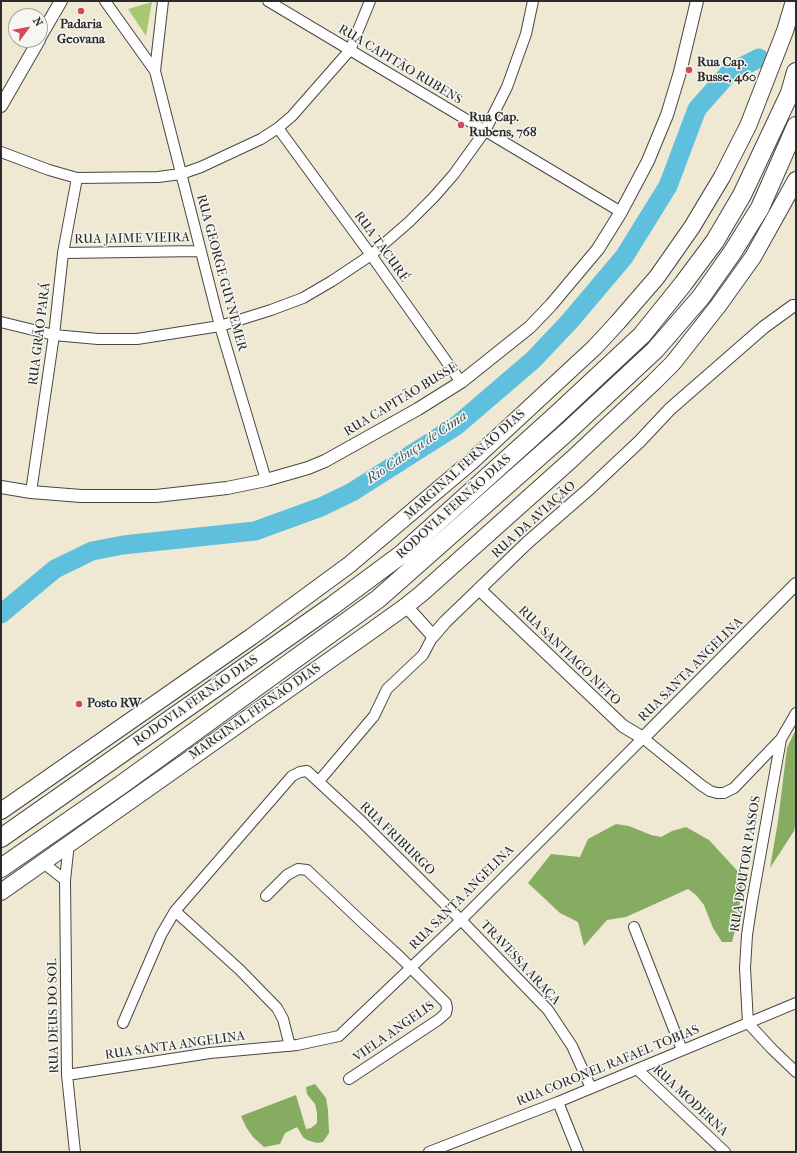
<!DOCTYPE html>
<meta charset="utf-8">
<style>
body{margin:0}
#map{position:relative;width:797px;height:1153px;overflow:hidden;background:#efe8d2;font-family:"IM FELL French Canon",serif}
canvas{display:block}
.frame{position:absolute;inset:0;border:2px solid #2b2b2b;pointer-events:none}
.north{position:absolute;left:8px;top:8px;width:40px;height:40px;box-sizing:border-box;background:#f6f6f2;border:1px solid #a5a5a2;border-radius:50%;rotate:58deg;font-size:11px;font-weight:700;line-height:16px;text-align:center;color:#2b2b2b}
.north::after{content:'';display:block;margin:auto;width:14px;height:18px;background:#d1495b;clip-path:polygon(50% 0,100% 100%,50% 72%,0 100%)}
</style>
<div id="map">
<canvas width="797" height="1153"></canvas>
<div class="frame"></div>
<div class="north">N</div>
</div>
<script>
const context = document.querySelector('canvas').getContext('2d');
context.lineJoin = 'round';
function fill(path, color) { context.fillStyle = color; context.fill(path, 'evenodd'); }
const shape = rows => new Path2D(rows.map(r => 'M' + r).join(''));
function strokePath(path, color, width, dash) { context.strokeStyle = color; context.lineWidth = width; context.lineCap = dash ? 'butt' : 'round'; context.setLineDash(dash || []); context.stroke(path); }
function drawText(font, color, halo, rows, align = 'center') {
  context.font = font + ' "IM FELL French Canon",serif'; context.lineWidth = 3; context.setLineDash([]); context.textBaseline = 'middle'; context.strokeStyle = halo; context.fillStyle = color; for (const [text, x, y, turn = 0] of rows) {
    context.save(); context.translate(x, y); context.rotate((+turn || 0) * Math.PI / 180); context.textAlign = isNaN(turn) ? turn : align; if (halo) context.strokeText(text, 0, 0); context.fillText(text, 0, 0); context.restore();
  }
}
fill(shape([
 [152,2,146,36,128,9]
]), '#a8c870');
fill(shape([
 [796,729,796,821,794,831,770,868,778,821,787,748],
 [616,824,629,826,651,835,661,837,672,831,686,827,709,840,743,877,738,919,732,942,722,942,713,928,704,905,696,895,688,889,626,917,607,920,584,946,578,922,560,913,528,883,551,854,580,857,588,839],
 [315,1084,326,1098,328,1110,329,1133,323,1142,317,1143,307,1140,303,1137,297,1127,285,1133,280,1144,264,1147,253,1137,246,1127,241,1116,296,1095,306,1129,311,1128,317,1123,317,1113,315,1104,307,1094,306,1087]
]), '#86ac62');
strokePath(shape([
 [1,614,55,569,92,551,123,545,255,531,321,507,352,492,456,426,533,360,569,322,624,257,668,186,697,109,728,74,759,58]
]), '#5fc0dd', 19);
const minor = shape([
 [105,1,155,71,220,326,266,480],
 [268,1,621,212],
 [155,71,163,1],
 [278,128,371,255,461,382],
 [1,152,49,170,77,178,158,177,181,174,201,167,261,139,278,128,292,116,350,50,370,1],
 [63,253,200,251],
 [1,322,54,335,98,339,137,339,220,326,271,310,303,298,332,281,371,255,409,222,434,197,454,174,485,131,507,87,517,59,526,34,533,1],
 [31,492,54,335,63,253,77,178],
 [796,713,781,739,752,902,747,935,745,968,748,1023,772,1049,796,1072],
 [319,781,374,716,387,689,423,655,433,636],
 [69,843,65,880,67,1075,75,1152],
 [42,862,65,880],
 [266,896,287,875,298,869,307,870,363,923,400,957,446,1003,447,1008,446,1013,438,1020,349,1079],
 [175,911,240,970,277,1008,283,1019,290,1046],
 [634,927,682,1050],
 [123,1023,161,935,175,911,292,776,300,772,307,771,361,821,461,920,548,1010,572,1046,591,1088],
 [637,1069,725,1152],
 [67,1075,210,1053,297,1045,339,1036,461,920,643,738,701,785,710,791,717,793,724,793,734,788,781,739],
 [558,1102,578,1152],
 [429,1152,558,1102,796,1003]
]);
const tertiary = shape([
 [40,37,61,1],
 [1,106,39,40],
 [1,487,31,492,81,496,156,496,227,488,266,480,308,468,325,461,418,409,461,382,530,327,551,305,598,249,621,212,648,161,667,115,680,72,697,1],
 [479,589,623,726,643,738,796,584],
 [406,606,433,636,445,622,528,542,589,489,640,441,670,409,764,327,793,306,796,306]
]);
const trunk = shape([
 [1,811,251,637,349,565,472,461,595,347,618,322,657,277,692,227,722,177,748,126,785,31,794,1],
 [1,892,374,629,406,606,421,594,572,459,654,382,673,363,718,306,753,257,796,180]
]);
const motorway = shape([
 [1,838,332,606,402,554,553,418,642,335,683,284,715,241,742,195,790,93,796,72],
 [1,868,121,785,378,599,568,431,655,350,701,297,732,253,760,208,796,126]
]);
strokePath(minor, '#484744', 12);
strokePath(tertiary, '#484744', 14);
strokePath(trunk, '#484744', 18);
strokePath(motorway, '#484744', 20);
strokePath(minor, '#fff', 10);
strokePath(tertiary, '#fff', 12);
strokePath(trunk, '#fff', 16);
strokePath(motorway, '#fff', 18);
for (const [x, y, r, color] of [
 [81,11,4,"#d1495b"],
 [689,70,4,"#d1495b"],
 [461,125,4,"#d1495b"],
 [79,704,4,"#d1495b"]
]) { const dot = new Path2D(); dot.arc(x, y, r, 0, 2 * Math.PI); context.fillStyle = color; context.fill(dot); strokePath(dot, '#f6f6f2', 1.5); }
drawText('bold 13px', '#2b2b2b', '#f6f6f2', [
 ["Padaria",81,25,"center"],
 ["Geovana",81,40,"center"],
 ["Rua Cap.",697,63],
 ["Busse, 460",697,78],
 ["Rua Cap.",469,118],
 ["Rubens, 768",469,133],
 ["Posto RW",87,704]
], 'left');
drawText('13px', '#2b2b2b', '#f6f6f2', [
 ["RUA CAPITÃO RUBENS",400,65,31],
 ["RUA JAIME VIEIRA",132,239,-1],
 ["RUA TACURÉ",381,247,54],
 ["RUA GEORGE GUYNEMER",221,273,75],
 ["RUA GRÃO PARÁ",40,334,-83],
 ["RUA CAPITÃO BUSSE",401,400,-31],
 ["MARGINAL FERNÃO DIAS",465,465,-42],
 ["RODOVIA FERNÃO DIAS",454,507,-42],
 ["RUA DA AVIAÇÃO",534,520,-42],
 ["RUA SANTIAGO NETO",569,656,44],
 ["RUA SANTA ANGELINA",691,670,-45],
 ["RODOVIA FERNÃO DIAS",196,701,-35],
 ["MARGINAL FERNÃO DIAS",255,712,-35],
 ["RUA FRIBURGO",397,839,44],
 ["RUA DOUTOR PASSOS",746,864,-81],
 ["RUA SANTA ANGELINA",462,898,-45],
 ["TRAVESSA ARAÇA",520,963,47],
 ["RUA DEUS DO SOL",54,1016,-91],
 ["VIELA ANGELIS",394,1032,-35],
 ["RUA SANTA ANGELINA",175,1046,-8],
 ["RUA CORONEL RAFAEL TOBIAS",608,1066,-22],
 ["RUA MODERNA",690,1101,43]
]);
drawText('italic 14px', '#3b5860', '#f6f6f2', [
 ["Rio Cabuçu de Cima",417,448,-34]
]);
</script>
